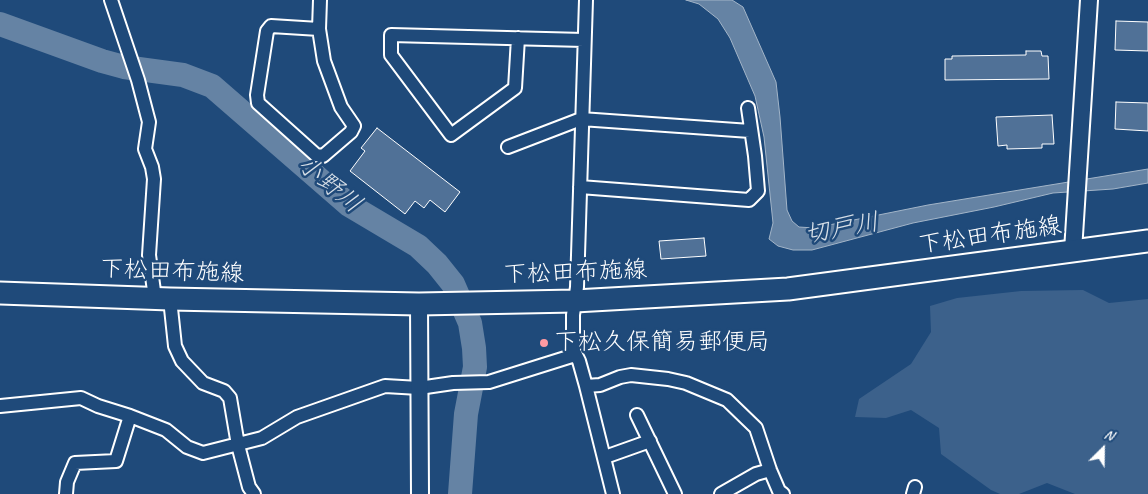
<!DOCTYPE html>
<meta charset="utf-8">
<style>
body{margin:0}
#map{position:relative;width:1148px;height:494px;overflow:hidden;background:#1f4a7a;font-family:Caveat,sans-serif}
canvas{display:block}
.north{position:absolute;left:1078px;top:424px;width:50px;height:50px;-webkit-text-stroke:4px #1f4a7a;paint-order:stroke;rotate:23deg;font-size:14px;font-weight:700;line-height:20px;text-align:center;color:#fff}
.north::after{content:'';display:block;margin:auto;width:18px;height:22px;background:#fff;clip-path:polygon(50% 0,100% 100%,50% 72%,0 100%)}
</style>
<div id="map">
<canvas width="1148" height="494"></canvas>
<div class="north">N</div>
</div>
<script>
const context = document.querySelector('canvas').getContext('2d');
context.lineJoin = 'round';
function fill(path, color) { context.fillStyle = color; context.fill(path, 'evenodd'); }
const shape = rows => new Path2D(rows.map(r => 'M' + r).join(''));
function strokePath(path, color, width, dash) { context.strokeStyle = color; context.lineWidth = width; context.lineCap = dash ? 'butt' : 'round'; context.setLineDash(dash || []); context.stroke(path); }
function drawText(font, color, halo, rows, align = 'center') {
  context.font = font + ' Caveat,"Klee One",sans-serif'; context.lineWidth = 5; context.setLineDash([]); context.textBaseline = 'middle'; context.strokeStyle = halo; context.fillStyle = color; for (const [text, x, y, turn = 0] of rows) {
    context.save(); context.translate(x, y); context.rotate((+turn || 0) * Math.PI / 180); context.textAlign = isNaN(turn) ? turn : align; if (halo) context.strokeText(text, 0, 0); context.fillText(text, 0, 0); context.restore();
  }
}
fill(shape([
 [1083,290,1109,303,1148,299,1148,494,1075,494,1047,483,1019,494,1000,494,991,490,941,454,939,428,911,410,886,418,855,417,859,399,911,364,931,332,930,306,957,298,1021,291]
]), '#3c618b');
const water = shape([
 [686,0,732,0,743,7,776,82,780,117,787,210,792,221,799,227,814,228,928,205,1148,169,1148,183,1113,189,1053,193,994,207,913,223,812,250,793,250,778,246,769,239,773,223,764,137,755,96,730,38,718,19,699,4,686,0]
]);
fill(water, '#6583a4');
strokePath(water, '#a3b5c8', 1);
strokePath(shape([
 [0,24,102,61,124,67,183,75,212,86,349,205,418,246,437,264,453,284,470,323,474,348,475,367,466,414,460,494]
]), '#6583a4', 24);
const building = shape([
 [1116,21,1148,22,1148,51,1115,50,1116,21],
 [1026,51,1041,51,1042,56,1048,56,1049,79,945,80,945,59,952,59,952,56,1026,55,1026,51],
 [1116,102,1148,103,1148,131,1115,129,1116,102],
 [1052,115,1054,144,1042,144,1042,148,1007,149,1007,145,998,146,996,117,1052,115],
 [377,128,460,192,445,212,430,200,424,208,415,201,405,214,350,171,365,151,361,148,377,128],
 [704,238,706,256,661,259,659,241,704,238]
]);
fill(building, '#507197');
strokePath(building, '#fff', 1);
const minor = shape([
 [111,0,138,80,149,122,145,149,152,167,154,179,149,255,155,298],
 [586,0,577,287,573,315,573,349,579,361,586,386,613,494],
 [319,29,271,26,267,31,257,95,258,103,316,155,323,156,351,132,354,126,341,107,324,61,319,29,320,0],
 [518,38,515,88,451,135,391,55,391,35,584,40],
 [508,147,581,119,750,131],
 [580,187,749,200,758,191,755,156,748,108],
 [170,299,175,346,182,361,203,383,224,391,230,398,238,445,249,487,254,494],
 [586,386,600,385,620,377,631,375,668,379,686,383,727,400,756,428,770,470,779,491,783,494],
 [0,406,81,398,98,406,130,416,166,430,187,447,203,453,262,438,297,417,385,386,419,388,453,383,489,382,575,355],
 [637,415,675,494],
 [605,457,650,441],
 [66,494,67,482,75,463,116,461,130,416],
 [721,494,756,474,770,470],
 [913,494,915,487]
]);
const tertiary = shape([
 [1073,251,1089,0],
 [419,304,420,494]
]);
const primary = shape([
 [0,293,170,299,419,304,575,301,788,289,1148,241]
]);
strokePath(minor, '#fff', 16);
strokePath(tertiary, '#fff', 20);
strokePath(primary, '#fff', 25);
strokePath(minor, '#1f4a7a', 12);
strokePath(tertiary, '#1f4a7a', 16);
strokePath(primary, '#1f4a7a', 21);
for (const [x, y, r, color] of [
 [544,343,5,"#ff9aa2"]
]) { const dot = new Path2D(); dot.arc(x, y, r, 0, 2 * Math.PI); context.fillStyle = color; context.fill(dot); strokePath(dot, '#1f4a7a', 2); }
drawText('24px', '#fff', '#1f4a7a', [
 ["下松田布施線",990,236,-8],
 ["下松田布施線",172,272,2],
 ["下松田布施線",575,273,-2]
]);
drawText('24px', '#fff', '#1f4a7a', [
 ["下松久保簡易郵便局",554,343]
], 'left');
drawText('italic 25px', '#d8e0e8', '#1f4a7a', [
 ["小野川",329,185,39],
 ["切戸川",842,229,-10]
]);
</script>
